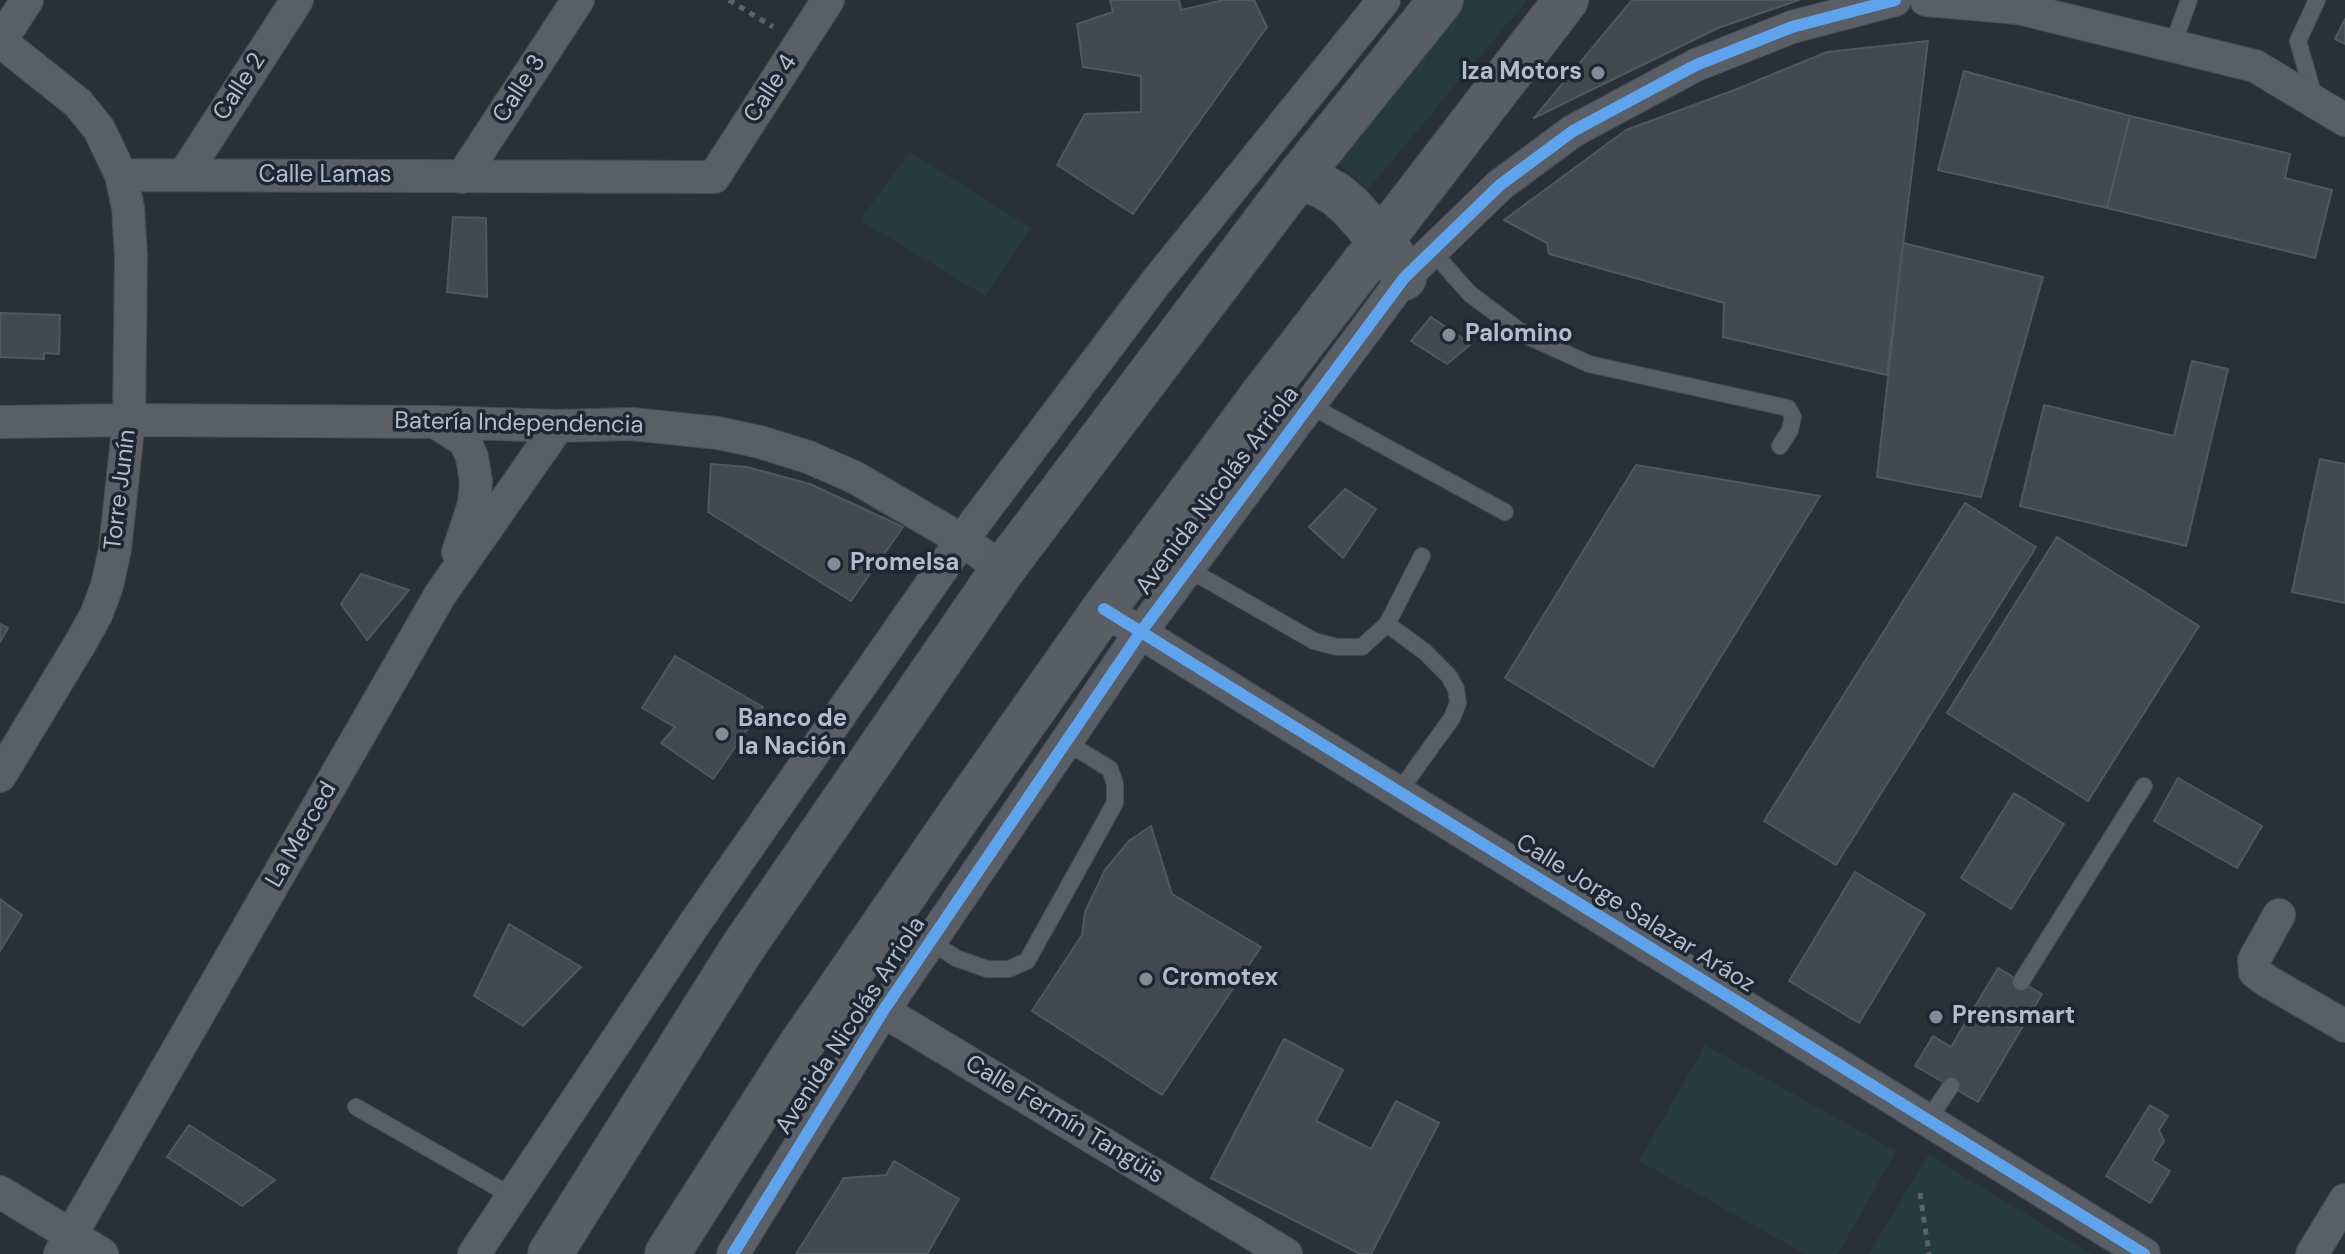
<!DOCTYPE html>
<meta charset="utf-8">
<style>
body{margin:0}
canvas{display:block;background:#2a3038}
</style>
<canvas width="2345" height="1254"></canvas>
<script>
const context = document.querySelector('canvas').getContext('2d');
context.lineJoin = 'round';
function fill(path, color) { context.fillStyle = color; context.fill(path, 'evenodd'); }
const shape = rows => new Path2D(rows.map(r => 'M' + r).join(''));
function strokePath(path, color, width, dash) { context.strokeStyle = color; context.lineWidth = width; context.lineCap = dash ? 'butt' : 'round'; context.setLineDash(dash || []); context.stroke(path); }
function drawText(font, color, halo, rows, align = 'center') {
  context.font = font + ' "DM Sans",sans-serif'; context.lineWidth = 7; context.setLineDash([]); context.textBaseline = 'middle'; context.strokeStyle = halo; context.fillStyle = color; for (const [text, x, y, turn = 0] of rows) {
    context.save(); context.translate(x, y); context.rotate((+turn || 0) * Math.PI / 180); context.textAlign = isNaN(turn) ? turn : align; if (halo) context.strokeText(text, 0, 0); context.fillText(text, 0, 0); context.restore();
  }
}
fill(shape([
 [1463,0,1527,0,1364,194,1365,186,1339,164,1326,160],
 [910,152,1031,228,985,296,860,220],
 [1705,1045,1896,1151,1838,1254,1805,1254,1639,1161],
 [1928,1155,1929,1155,2091,1254,1869,1254]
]), '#273a3e');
const building = shape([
 [1110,0,1179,0,1181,10,1224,0,1254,0,1267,27,1133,214,1057,165,1085,114,1141,112,1141,76,1083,67,1077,24,1113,12,1110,0],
 [1632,0,1799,0,1718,28,1534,118,1632,0],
 [2345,19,2345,44,2335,39,2345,19],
 [1928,41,1887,375,1723,337,1724,303,1549,254,1547,243,1504,220,1626,130,1732,91,1827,52,1928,41],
 [1964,71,2130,116,2107,208,1938,170,1964,71],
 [2130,116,2290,154,2285,178,2332,190,2315,258,2107,208,2130,116],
 [453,217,486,218,487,297,447,292,453,217],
 [1903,243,2043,277,1981,497,1877,477,1903,243],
 [0,313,60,315,59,354,44,353,44,359,0,357,0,313],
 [1431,317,1471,344,1447,364,1411,341,1431,317],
 [2192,361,2228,369,2186,546,2020,506,2044,405,2174,436,2192,361],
 [2320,459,2345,464,2345,603,2292,592,2320,459],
 [711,464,747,467,810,484,903,527,851,601,708,512,711,464],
 [1636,465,1820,496,1653,767,1505,678,1636,465],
 [1345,489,1376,509,1343,558,1309,527,1345,489],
 [1965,503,2036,547,1836,865,1764,821,1965,503],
 [2057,537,2199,626,2088,801,1947,713,2057,537],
 [361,574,409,590,367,640,341,604,361,574],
 [0,624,8,628,0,642,0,624],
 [675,656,763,707,713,779,661,743,675,727,642,708,675,656],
 [2178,778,2262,826,2237,868,2154,821,2178,778],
 [2014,793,2064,824,2011,909,1961,878,2014,793],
 [1151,826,1172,894,1261,947,1162,1095,1032,1011,1082,935,1085,912,1105,870,1129,841,1151,826],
 [1855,872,1925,914,1859,1023,1789,981,1855,872],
 [0,899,22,915,0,951,0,899],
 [509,924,581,967,523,1026,474,996,509,924],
 [1998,968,2042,994,1978,1102,1915,1066,1933,1036,1951,1047,1998,968],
 [1284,1039,1343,1070,1316,1121,1371,1149,1396,1101,1439,1123,1371,1254,1360,1254,1211,1178,1284,1039],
 [2150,1105,2168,1116,2159,1130,2164,1141,2152,1160,2170,1171,2150,1203,2106,1176,2150,1105],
 [189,1125,275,1180,242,1206,167,1157,189,1125],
 [894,1161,959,1199,927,1254,796,1254,844,1178,886,1175,894,1161]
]);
fill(building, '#444950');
strokePath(building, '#52575f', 2);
const service = shape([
 [2173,44,2189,0],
 [2315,100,2298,41,2317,0],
 [1432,251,1470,294,1525,335,1589,364,1788,408,1793,417,1790,430,1780,446],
 [1309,405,1505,512],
 [1188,569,1314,641,1337,647,1362,647,1387,624,1422,556],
 [1387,624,1425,652,1449,676,1456,689,1458,703,1452,718,1398,793],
 [930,941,956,958,987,969,1009,969,1027,961,1115,803,1115,784,1110,769,1066,742],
 [2021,982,2144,786],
 [356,1107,512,1196],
 [1928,1120,1951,1086]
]);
const minor = shape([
 [1926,0,2018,8,2255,66,2345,120],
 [0,41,78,103,99,129,121,175,128,208,131,255,129,420,115,549,107,586,96,615,81,642,0,776],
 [0,42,27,0],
 [121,175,714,177,828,0],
 [184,175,297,0],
 [462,177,578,0],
 [0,422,129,420,435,422,558,426,632,424,718,433,760,442,808,457,854,477,962,540,1003,569],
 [435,422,465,441,472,457,476,482,474,504,458,552],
 [1123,622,2144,1254],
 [2279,915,2254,960,2255,972,2267,981,2345,1026],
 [843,984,883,1011,1286,1254],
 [0,1192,102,1254],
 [60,1254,440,595,558,426],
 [474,1254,697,920,962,540,1157,281,1384,0],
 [733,1254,883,1011,1140,633,1404,278,1500,185,1573,131,1696,65,1792,27,1895,0],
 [2312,1254,2345,1200]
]);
const secondary = shape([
 [1297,179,1318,184,1336,194,1352,208,1391,253,1404,278],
 [550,1254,741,950,1003,569,1297,179,1441,0],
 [667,1254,798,1049,964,808,1104,609,1261,397,1566,0]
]);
strokePath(service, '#484c53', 18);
strokePath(minor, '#484c53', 34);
strokePath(secondary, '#484c53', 46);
strokePath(shape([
 [729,0,773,27],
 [1920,1193,1929,1254]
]), '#5d636a', 5, [6, 6]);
strokePath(service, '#5a5e66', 16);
strokePath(minor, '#5a5e66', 32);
strokePath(secondary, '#595d64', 44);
strokePath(shape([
 [1104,609,2144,1254],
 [733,1254,883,1011,1140,633,1404,278,1500,185,1573,131,1696,65,1792,27,1895,0]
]), '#60a3ed', 12);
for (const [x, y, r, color] of [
 [1598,73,8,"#848b96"],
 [1449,335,8,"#848b96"],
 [834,564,8,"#848b96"],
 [722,734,8,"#848b96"],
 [1146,979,8,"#848b96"],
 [1936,1017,8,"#848b96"]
]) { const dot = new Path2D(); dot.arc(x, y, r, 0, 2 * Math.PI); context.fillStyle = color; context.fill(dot); strokePath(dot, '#1d2633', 3); }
drawText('bold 24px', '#b4bcc9', '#1d2633', [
 ["Iza Motors",1582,73,"right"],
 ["Palomino",1465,335],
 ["Promelsa",850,564],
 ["Banco de",738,720],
 ["la Nación",738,748],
 ["Cromotex",1162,979],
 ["Prensmart",1952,1017]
], 'left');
drawText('24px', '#b4bcc9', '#1d2633', [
 ["Calle 2",240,87,-57],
 ["Calle 3",520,89,-57],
 ["Calle 4",771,89,-57],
 ["Calle Lamas",325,176],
 ["Batería Independencia",519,424,1],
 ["Torre Junín",121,490,-83],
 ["Avenida Nicolás Arriola",1218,491,-53],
 ["La Merced",302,835,-60],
 ["Calle Jorge Salazar Aráoz",1635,914,32],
 ["Avenida Nicolás Arriola",851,1026,-57],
 ["Calle Fermín Tangüis",1064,1120,31]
]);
</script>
